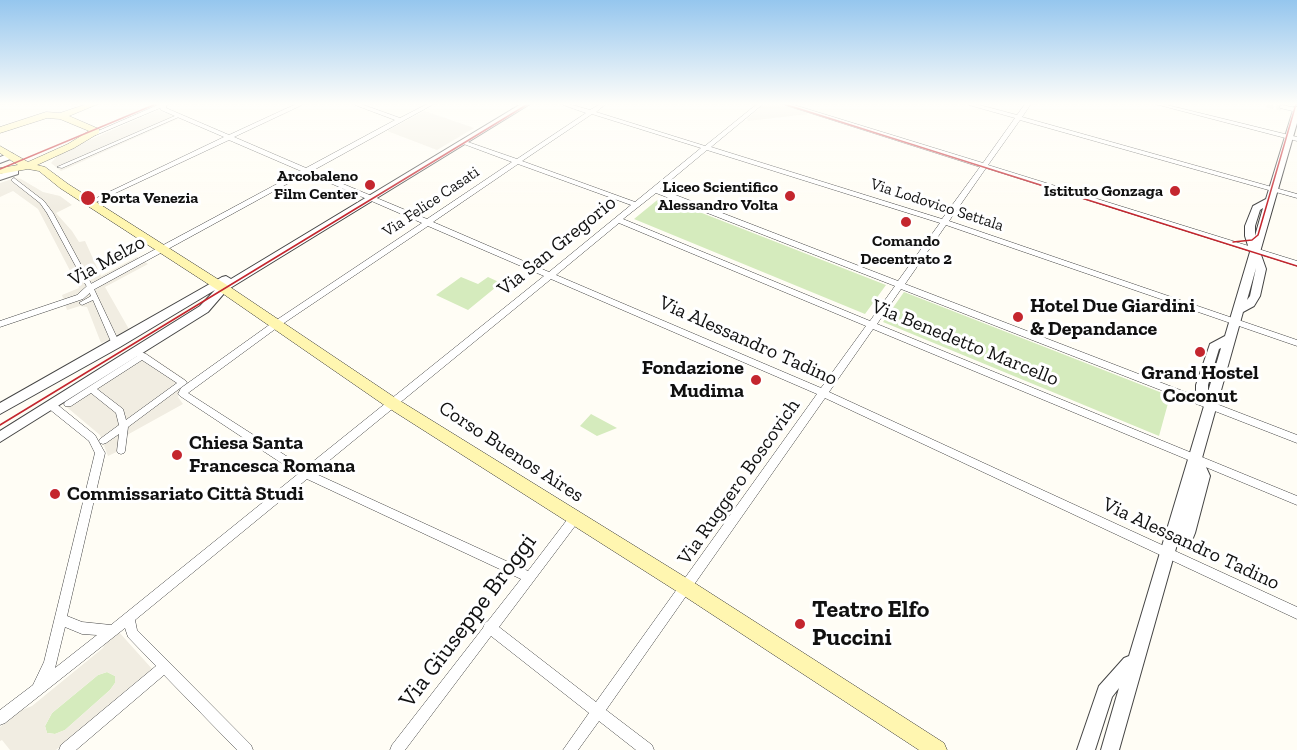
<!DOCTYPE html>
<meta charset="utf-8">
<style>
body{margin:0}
canvas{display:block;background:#fffdf5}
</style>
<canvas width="1297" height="750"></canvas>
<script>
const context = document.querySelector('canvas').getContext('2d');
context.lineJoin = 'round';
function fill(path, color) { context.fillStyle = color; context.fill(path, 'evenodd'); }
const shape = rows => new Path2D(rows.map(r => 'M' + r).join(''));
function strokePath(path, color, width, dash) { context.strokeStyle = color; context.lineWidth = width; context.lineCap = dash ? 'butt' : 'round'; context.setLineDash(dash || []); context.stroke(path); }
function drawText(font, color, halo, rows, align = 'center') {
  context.font = font + ' "Zilla Slab",serif'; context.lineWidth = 6; context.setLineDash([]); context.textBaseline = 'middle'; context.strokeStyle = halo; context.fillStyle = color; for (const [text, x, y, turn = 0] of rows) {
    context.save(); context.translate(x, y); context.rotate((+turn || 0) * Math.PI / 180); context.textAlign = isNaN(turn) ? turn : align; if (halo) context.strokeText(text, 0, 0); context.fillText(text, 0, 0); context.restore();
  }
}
fill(shape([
 [661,197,886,285,865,314,634,219],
 [461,277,478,284,488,277,501,283,468,310,436,295],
 [904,292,1170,396,1159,436,883,322],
 [591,414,617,428,597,436,580,426],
 [107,672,115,676,115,683,110,690,65,730,55,734,47,733,45,726,52,713,98,675]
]), '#d5ebbd');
fill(shape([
 [764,104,781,104,804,110,808,114,748,121,747,119],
 [158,110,180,118,61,171,51,163,60,153],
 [424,111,425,111,474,128,437,150,387,131],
 [15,178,21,179,43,192,60,196,72,205,56,213,72,231,79,242,85,241,101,276,137,257,148,264,105,287,130,331,101,343,87,307,80,306,67,310,62,295,79,288,38,209,13,191,0,197,0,183],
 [143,351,185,379,178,397,183,404,127,435,123,449,108,456,100,435,63,404],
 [118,631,154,671,136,682,56,750,10,750,2,740,0,741,0,727,22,710,32,706,103,648,107,640],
 [107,672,115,676,115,683,110,690,65,730,55,734,47,733,45,726,52,713,98,675]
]), '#f1ede2');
strokePath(shape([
 [1267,104,1282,107]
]), '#dbdad3', 7, [7, 3]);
const pedestrian = shape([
 [177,115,181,116,62,168,57,167,177,115],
 [14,178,44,201,53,213,93,287,120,344,119,346,116,347,112,344,93,300,82,305,79,303,91,296,87,287,47,213,40,203,12,181,12,179,14,178],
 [139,351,146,354,186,381,187,383,128,427,125,451,124,453,121,454,118,453,117,451,119,434,106,443,103,444,100,443,99,441,100,439,119,425,116,413,91,393,71,406,65,406,64,404,65,402,137,356,135,354,139,351],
 [142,360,177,383,126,420,123,409,97,389,142,360]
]);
const minor = shape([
 [160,104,167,104,166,108,229,135,296,104,303,104,302,105,234,137,306,168,395,120,355,105,354,104,361,104,400,118,427,104,433,104,432,105,312,171,427,219,512,162,461,143,461,141,465,141,517,159,586,113,563,105,562,104,569,104,590,110,600,104,606,104,596,112,705,146,757,104,763,104,711,147,942,219,980,167,785,105,784,104,791,104,983,163,1015,118,969,105,968,104,976,104,1017,115,1025,104,1031,104,1022,117,1297,194,1297,198,1020,120,988,165,1297,261,1297,266,986,168,949,221,1297,340,1297,346,946,225,905,284,1297,435,1297,443,901,289,877,324,1297,496,1297,505,873,329,829,392,1297,607,1297,619,825,398,606,710,652,745,654,750,636,750,599,721,578,750,563,750,589,713,491,636,405,750,390,750,392,745,483,628,485,623,488,621,521,579,307,479,135,620,137,630,251,745,253,750,237,750,164,675,76,750,59,750,61,745,156,666,128,637,125,628,5,723,0,725,0,710,33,685,44,662,95,453,89,441,48,408,46,405,48,402,54,402,95,435,105,453,67,616,82,622,111,625,298,474,180,396,178,394,181,388,272,323,422,223,307,173,93,290,83,299,0,327,0,321,77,295,87,286,301,171,229,140,92,204,88,204,88,202,224,137,161,110,160,108,96,135,91,134,160,104],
 [592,114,701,148,635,202,522,161,592,114],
 [707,150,940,223,898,281,660,189,707,150],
 [518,164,631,205,549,272,433,222,518,164],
 [656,193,895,286,870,321,623,219,656,193],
 [619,223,866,326,821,388,556,275,619,223],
 [428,226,544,276,305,468,188,393,278,327,428,226],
 [551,279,817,394,596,702,499,627,578,522,579,519,578,516,574,514,570,516,528,571,314,473,551,279],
 [65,627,82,634,97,635,55,668,65,627],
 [1155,104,1163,104,1297,137,1297,141,1155,104],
 [1282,105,1297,108,1297,112,1280,108,1279,107,1282,105]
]);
const tertiary = shape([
 [521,104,530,104,227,290,208,312,0,442,0,431,200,306,215,290,120,347,0,414,0,403,222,277,226,276,231,279,521,104],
 [1294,107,1297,107,1297,123,1260,252,1266,269,1260,296,1254,306,1243,312,1202,458,1210,476,1195,533,1193,538,1178,541,1119,750,1101,750,1119,688,1112,697,1095,750,1077,750,1099,686,1124,658,1129,656,1204,406,1196,392,1196,385,1210,344,1225,336,1250,252,1245,236,1245,226,1253,206,1266,199,1294,107],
 [1263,208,1255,236,1255,226,1260,210,1263,208],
 [1256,268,1250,296,1247,300,1256,268],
 [1221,348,1208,392,1208,385,1219,349,1221,348],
 [10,153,13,154,13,158,0,163,0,157,10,153],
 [15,169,18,170,18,174,0,180,0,174,15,169]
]);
const secondary = shape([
 [87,104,98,104,69,116,99,129,99,133,74,148,37,165,45,167,68,184,227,285,397,399,693,582,944,743,947,750,919,750,681,594,387,407,219,291,60,188,39,171,28,169,0,174,0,168,18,165,0,153,0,146,28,162,68,144,89,131,60,119,47,118,0,133,0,127,46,112,60,113,87,104]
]);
strokePath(pedestrian, '#444', 1);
strokePath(minor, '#444', 1);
strokePath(tertiary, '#444', 2);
strokePath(secondary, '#333', 1);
fill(pedestrian, '#fff');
fill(minor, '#fff');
fill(tertiary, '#fff');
fill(secondary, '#fff6b0');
strokePath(shape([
 [784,104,1297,266],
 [0,169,156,104],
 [1233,242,1252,240,1258,235,1296,104],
 [0,425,528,104]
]), '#c4262e', 1.5);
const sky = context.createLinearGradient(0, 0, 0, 208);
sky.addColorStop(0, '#95c6ee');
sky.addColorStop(0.5, '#fffefa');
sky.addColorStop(1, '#fffefa00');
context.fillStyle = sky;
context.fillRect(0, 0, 1297, 208);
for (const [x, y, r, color] of [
 [370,185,6,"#c4262e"],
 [1175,191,6,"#c4262e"],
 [790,196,6,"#c4262e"],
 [88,198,8,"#c4262e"],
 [906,222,6,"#c4262e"],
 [1018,317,6,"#c4262e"],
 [1200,352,6,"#c4262e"],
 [756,380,6,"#c4262e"],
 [177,455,6,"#c4262e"],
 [55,494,6,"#c4262e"],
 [800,624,6,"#c4262e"]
]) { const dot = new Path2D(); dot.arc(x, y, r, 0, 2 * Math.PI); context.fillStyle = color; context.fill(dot); strokePath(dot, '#fff', 2); }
drawText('bold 16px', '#111', '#fff', [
 ["Arcobaleno",358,176],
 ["Film Center",358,194],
 ["Liceo Scientifico",778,187],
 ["Alessandro Volta",778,205],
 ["Istituto Gonzaga",1163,191],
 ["Porta Venezia",101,198,"left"],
 ["Comando",906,241,"center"],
 ["Decentrato 2",906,259,"center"]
], 'right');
drawText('16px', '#111', '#fff', [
 ["Via Felice Casati",431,202,-34],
 ["Via Lodovico Settala",937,205,18]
]);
drawText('20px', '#111', '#fff', [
 ["Via San Gregorio",557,246,-39],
 ["Via Melzo",107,261,-29],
 ["Via Alessandro Tadino",748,341,24],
 ["Via Benedetto Marcello",965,343,22],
 ["Corso Buenos Aires",511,452,33],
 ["Via Ruggero Boscovich",739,482,-55],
 ["Via Alessandro Tadino",1191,544,25]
]);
drawText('bold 20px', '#111', '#fff', [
 ["Hotel Due Giardini",1030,306],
 ["& Depandance",1030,329],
 ["Fondazione",744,368,"right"],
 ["Mudima",744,391,"right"],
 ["Grand Hostel",1200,373,"center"],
 ["Coconut",1200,396,"center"],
 ["Chiesa Santa",189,443],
 ["Francesca Romana",189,466],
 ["Commissariato Città Studi",67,494]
], 'left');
drawText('bold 24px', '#111', '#fff', [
 ["Teatro Elfo",812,610],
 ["Puccini",812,638]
], 'left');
drawText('24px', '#111', '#fff', [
 ["Via Giuseppe Broggi",468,621,-53]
]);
</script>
